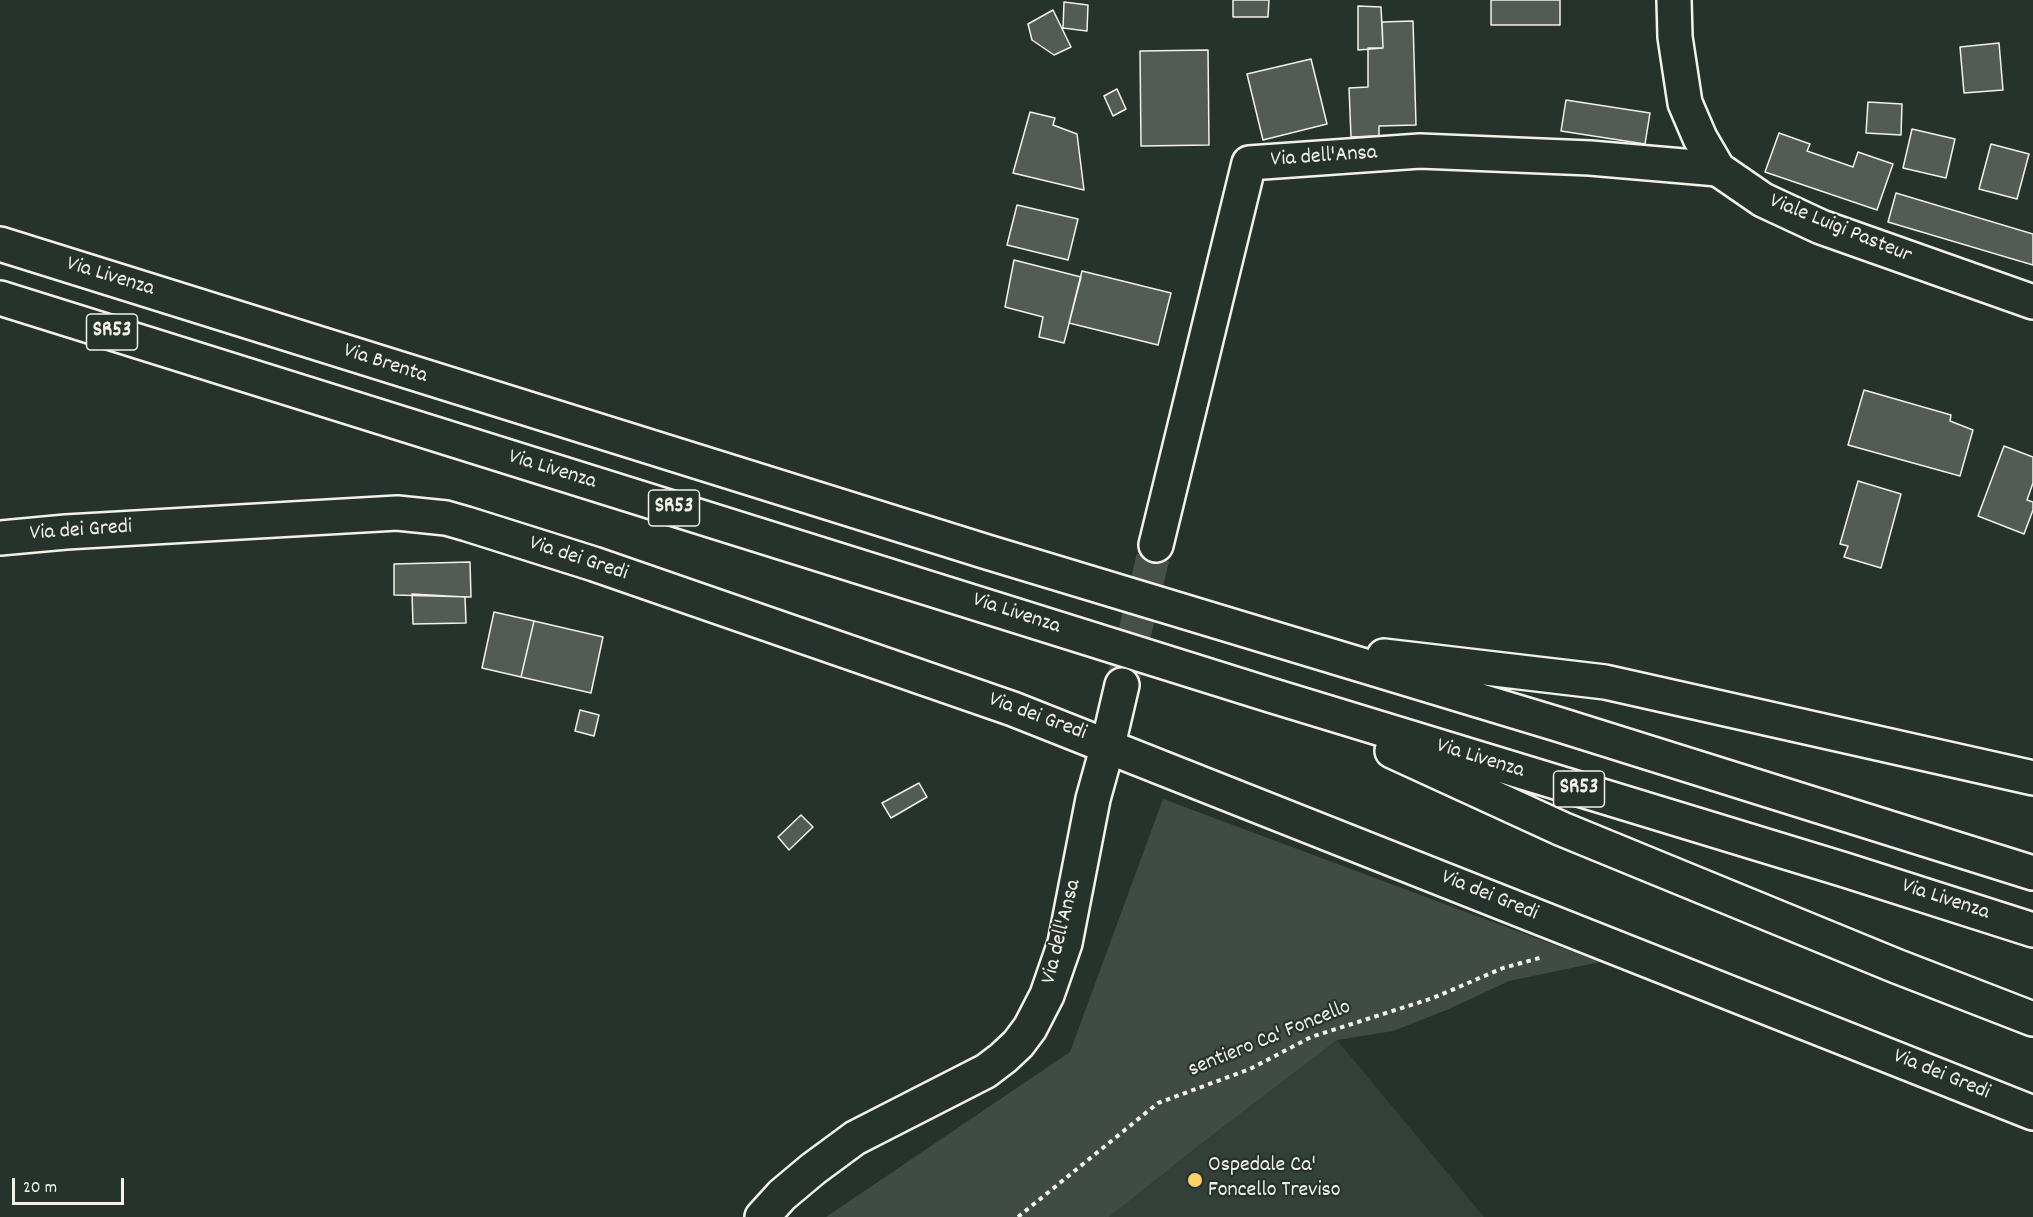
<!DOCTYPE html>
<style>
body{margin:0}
#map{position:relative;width:2033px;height:1217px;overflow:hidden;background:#26332d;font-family:Dekko,sans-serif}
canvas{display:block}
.scale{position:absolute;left:12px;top:1178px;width:112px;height:27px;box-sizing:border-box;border:3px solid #f4f1e8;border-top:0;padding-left:8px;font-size:18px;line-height:21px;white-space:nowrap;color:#f4f1e8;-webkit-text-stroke:4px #26332d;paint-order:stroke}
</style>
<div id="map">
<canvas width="2033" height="1217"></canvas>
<div class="scale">20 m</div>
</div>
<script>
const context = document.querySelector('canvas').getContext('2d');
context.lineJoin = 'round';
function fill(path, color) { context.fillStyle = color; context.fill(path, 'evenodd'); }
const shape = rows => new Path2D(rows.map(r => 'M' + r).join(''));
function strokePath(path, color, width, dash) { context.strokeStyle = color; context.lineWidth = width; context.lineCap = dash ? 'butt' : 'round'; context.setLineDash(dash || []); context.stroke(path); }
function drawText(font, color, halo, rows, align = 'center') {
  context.font = font + ' Dekko,sans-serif'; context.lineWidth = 4.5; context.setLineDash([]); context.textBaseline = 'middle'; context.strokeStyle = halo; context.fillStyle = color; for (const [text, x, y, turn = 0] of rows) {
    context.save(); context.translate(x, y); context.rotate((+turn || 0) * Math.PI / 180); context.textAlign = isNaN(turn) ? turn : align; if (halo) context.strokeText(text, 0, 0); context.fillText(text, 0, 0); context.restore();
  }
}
fill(shape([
 [1337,1040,1484,1217,1109,1217,1202,1143]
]), '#333f39');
fill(shape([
 [1163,799,1600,962,1509,981,1449,1009,1393,1031,1337,1040,1202,1143,1109,1217,826,1217,1070,1052]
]), '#414b45');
const building = shape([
 [1233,0,1269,0,1268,17,1233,17,1233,0],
 [1491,0,1560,0,1560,25,1491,25,1491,0],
 [1064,2,1088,5,1087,31,1063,28,1064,2],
 [1358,6,1381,7,1383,48,1358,50,1358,6],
 [1053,10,1071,47,1054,55,1032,40,1028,24,1053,10],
 [1413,21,1416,125,1379,126,1379,136,1351,137,1349,88,1368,87,1368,48,1383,48,1382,22,1413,21],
 [1999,43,2003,90,1964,93,1960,47,1999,43],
 [1208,50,1209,145,1141,146,1140,51,1208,50],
 [1311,59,1327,124,1263,140,1247,74,1311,59],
 [1117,89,1126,109,1113,116,1104,96,1117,89],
 [1566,100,1650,113,1645,144,1561,131,1566,100],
 [1868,102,1902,104,1901,135,1866,133,1868,102],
 [1030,112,1055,118,1053,125,1077,134,1084,190,1013,173,1030,112],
 [1912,129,1955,139,1946,178,1903,168,1912,129],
 [1779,133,1810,144,1807,151,1853,167,1858,152,1893,164,1877,210,1765,172,1779,133],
 [1991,144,2029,154,2017,199,1979,189,1991,144],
 [1896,193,2033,234,2033,265,1888,222,1896,193],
 [1017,205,1078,219,1068,260,1007,245,1017,205],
 [1014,260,1081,277,1064,343,1039,337,1043,317,1005,307,1014,260],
 [1082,271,1171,293,1158,345,1069,323,1082,271],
 [1864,390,1951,415,1950,421,1973,430,1960,476,1848,445,1864,390],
 [2004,446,2033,457,2033,483,2027,500,2033,502,2033,510,2024,534,1978,516,2004,446],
 [1858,481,1901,494,1881,568,1844,557,1848,546,1840,544,1858,481],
 [470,562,471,597,394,595,394,564,470,562],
 [412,594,465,597,466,623,413,624,412,594],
 [494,612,534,621,521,677,482,668,494,612],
 [534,621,603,637,591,693,521,677,534,621],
 [580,710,599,715,594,736,575,731,580,710],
 [919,783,927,797,891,818,882,803,919,783],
 [801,815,813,827,789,850,778,837,801,815]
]);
fill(building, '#525c55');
strokePath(building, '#f4f1e8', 1.5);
strokePath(shape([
 [1122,685,1156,545]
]), '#455049', 33, [33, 16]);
const minor = shape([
 [0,538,66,532,397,513,446,518,467,524,594,564,1013,709,2033,1113],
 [1156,545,1249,163,1420,151,1590,158,1718,169],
 [762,1217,782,1195,813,1169,855,1138,986,1071,1003,1058,1018,1044,1030,1028,1047,995,1065,943,1093,799,1108,745,1122,685]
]);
const tertiary = shape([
 [1674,0,1675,37,1685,103,1700,138,1718,169,1763,200,1821,227,2033,302]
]);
const trunk = shape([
 [0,244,987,552,1557,724,2033,873],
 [0,298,1270,695,1845,870,2033,930],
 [1384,656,1605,682,2033,778],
 [1392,751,1562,829,1896,966,2033,1019]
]);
strokePath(minor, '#f4f1e8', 38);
strokePath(tertiary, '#f4f1e8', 38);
strokePath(trunk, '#f4f1e8', 38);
strokePath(shape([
 [1018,1217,1158,1103,1250,1069,1311,1037,1433,998,1503,968,1543,957]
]), '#f4f1e8', 4, [4.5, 4.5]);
strokePath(minor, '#26332d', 33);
strokePath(tertiary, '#26332d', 33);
strokePath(trunk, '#26332d', 33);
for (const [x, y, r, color] of [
 [1195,1180,8,"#ffd166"]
]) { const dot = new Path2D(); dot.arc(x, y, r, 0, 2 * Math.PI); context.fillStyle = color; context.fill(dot); strokePath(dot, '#26332d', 2); }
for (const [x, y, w] of [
 [112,332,51],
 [674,508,51],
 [1579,789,51]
]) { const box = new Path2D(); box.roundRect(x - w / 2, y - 18, w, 36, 4.5); context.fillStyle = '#26332d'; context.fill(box); strokePath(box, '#f4f1e8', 1.5); }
drawText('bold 21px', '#f4f1e8', null, [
 ["SR53",112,332],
 ["SR53",674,508],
 ["SR53",1579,789]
]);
drawText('22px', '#f4f1e8', '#26332d', [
 ["Via dell'Ansa",1324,158,-4],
 ["Viale Luigi Pasteur",1840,230,22],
 ["Via Livenza",110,278,17],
 ["Via Brenta",385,365,18],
 ["Via Livenza",552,471,17],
 ["Via dei Gredi",81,532,-4],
 ["Via dei Gredi",578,560,18],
 ["Via Livenza",1016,615,18],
 ["Via dei Gredi",1037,718,20],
 ["Via Livenza",1480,760,17],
 ["Via dei Gredi",1489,897,22],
 ["Via Livenza",1945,901,18],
 ["Via dell'Ansa",1063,932,-76],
 ["sentiero Ca' Foncello",1270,1040,-22],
 ["Via dei Gredi",1941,1076,22]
]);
drawText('22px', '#f4f1e8', '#26332d', [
 ["Ospedale Ca'",1208,1167],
 ["Foncello Treviso",1208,1192]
], 'left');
</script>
